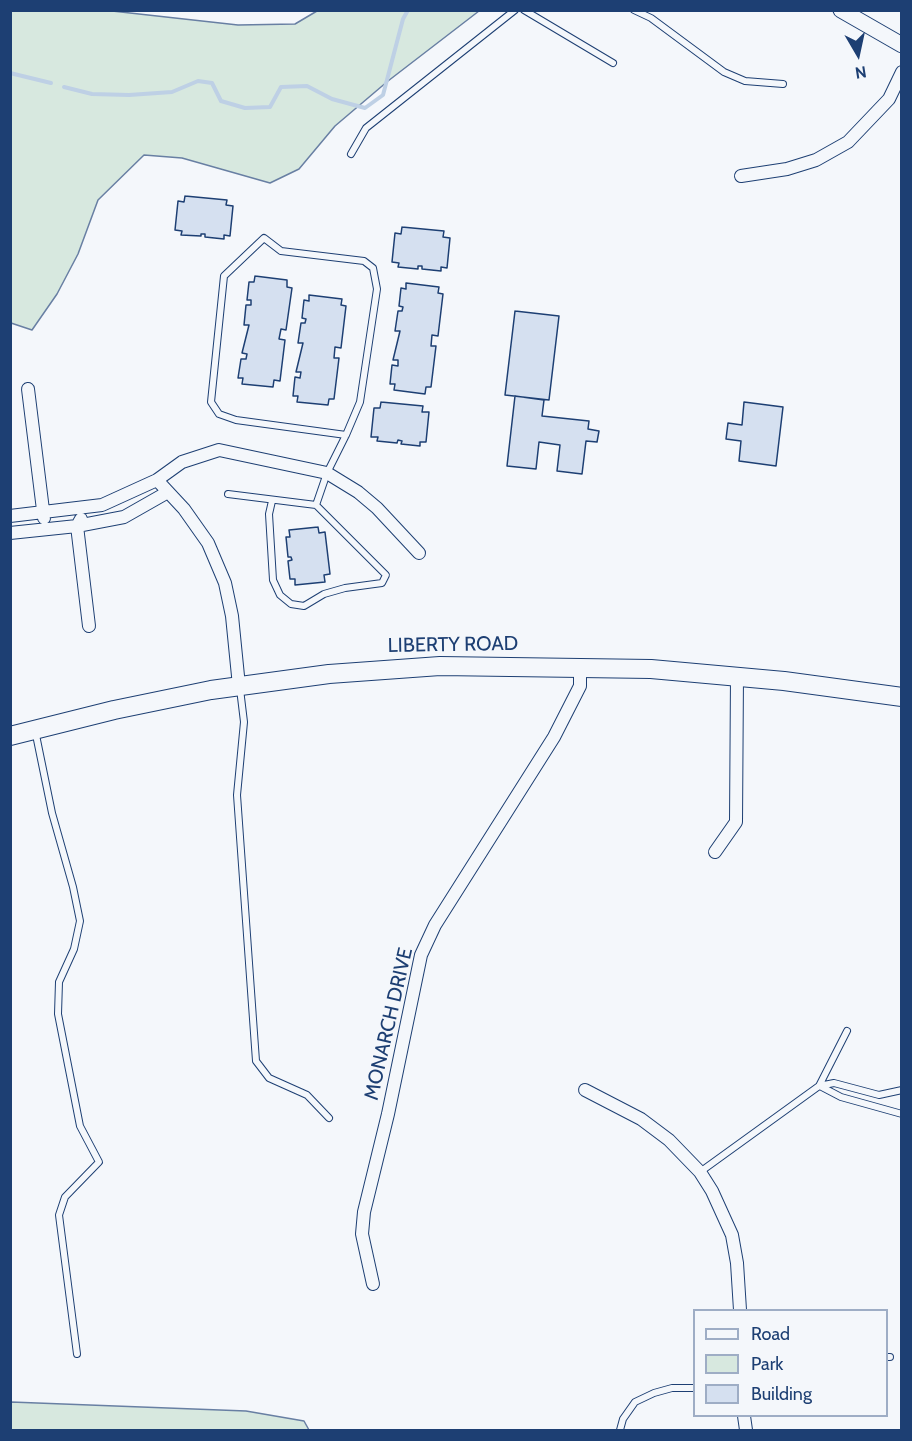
<!DOCTYPE html>
<style>
body{margin:0}
#map{position:relative;width:912px;height:1441px;overflow:hidden;background:#f4f7fb;font-family:Cabin,sans-serif}
canvas{display:block}
.frame{position:absolute;inset:0;border:12px solid #1d3f73;pointer-events:none}
.legend{position:absolute;left:693px;top:1309px;width:195px;height:108px;box-sizing:border-box;background:#f4f7fb;border:2px solid #9eadc5;margin:0;padding:8px 10px;list-style:none;font-size:18px;color:#1d3f73}
.legend li{display:flex;align-items:center;gap:12px;height:30px}
.legend b{width:30px;border:2px solid #9eadc5}
.north{position:absolute;left:828px;top:24px;width:60px;height:60px;-webkit-text-stroke:4px #f4f7fb;paint-order:stroke;rotate:171deg;font-size:16px;font-weight:700;line-height:24px;text-align:center;color:#1d3f73}
.north::after{content:'';display:block;margin:auto;width:21px;height:27px;background:#1d3f73;clip-path:polygon(50% 0,100% 100%,50% 72%,0 100%)}
</style>
<div id="map">
<canvas width="912" height="1441"></canvas>
<div class="frame"></div>
<ul class="legend">
<li><b style="height:8px;background:#f4f7fb"></b>Road</li>
<li><b style="height:16px;background:#d7e8df"></b>Park</li>
<li><b style="height:16px;background:#d5e0f0"></b>Building</li>
</ul>
<div class="north">N</div>
</div>
<script>
const context = document.querySelector('canvas').getContext('2d');
context.lineJoin = 'round';
function fill(path, color) { context.fillStyle = color; context.fill(path, 'evenodd'); }
const shape = rows => new Path2D(rows.map(r => 'M' + r).join(''));
function strokePath(path, color, width, dash) { context.strokeStyle = color; context.lineWidth = width; context.lineCap = dash ? 'butt' : 'round'; context.setLineDash(dash || []); context.stroke(path); }
function drawText(font, color, halo, rows, align = 'center') {
  context.font = font + ' Cabin,sans-serif'; context.lineWidth = 4.5; context.setLineDash([]); context.textBaseline = 'middle'; context.strokeStyle = halo; context.fillStyle = color; for (const [text, x, y, turn = 0] of rows) {
    context.save(); context.translate(x, y); context.rotate((+turn || 0) * Math.PI / 180); context.textAlign = isNaN(turn) ? turn : align; if (halo) context.strokeText(text, 0, 0); context.fillText(text, 0, 0); context.restore();
  }
}
const green = shape([
 [11,10,112,11,238,25,295,24,317,11,479,11,388,81,335,126,299,169,270,183,182,158,144,155,98,200,78,254,57,294,32,330,11,323,11,10],
 [11,1402,246,1411,304,1421,309,1430,11,1430,11,1402]
]);
fill(green, '#d7e8df');
strokePath(green, '#687fa3', 1.5);
strokePath(shape([
 [10,73,51,83],
 [64,87,92,94,129,95,172,92,198,81,212,83,221,101,245,108,270,107,281,87,307,86,332,99,365,108,383,95,403,19,408,10]
]), '#bed0e5', 4);
const building = shape([
 [185,196,227,200,226,205,233,206,230,236,224,235,224,239,205,237,205,234,201,234,201,236,181,235,182,231,175,230,178,201,184,202,185,196],
 [402,227,444,231,443,237,450,238,447,268,441,267,441,271,422,269,422,266,418,266,418,269,398,267,399,263,392,262,395,233,401,234,402,227],
 [255,276,287,280,287,287,292,288,286,330,281,329,279,339,285,340,280,381,274,380,273,387,242,384,243,378,238,378,241,359,246,359,247,354,242,353,249,325,244,325,246,305,251,305,251,300,247,300,249,282,254,282,255,276],
 [406,283,439,287,438,293,443,294,438,336,432,335,431,346,436,346,431,387,426,387,425,394,394,390,395,384,390,384,392,365,398,366,398,360,393,360,400,331,395,331,398,311,402,311,403,307,399,306,401,288,406,289,406,283],
 [309,295,342,299,341,305,346,306,341,348,335,347,334,358,339,358,334,399,329,399,328,405,297,402,298,396,293,396,295,377,300,378,301,372,296,372,303,343,298,343,301,323,305,323,306,319,302,318,304,300,309,301,309,295],
 [515,311,559,316,549,400,505,395,515,311],
 [515,396,544,400,542,416,589,421,588,429,599,431,597,442,586,441,582,474,557,471,560,445,539,442,536,469,507,466,515,396],
 [381,402,423,406,422,412,429,412,426,442,420,442,420,446,401,444,402,441,398,440,397,443,377,441,378,437,371,437,374,408,380,408,381,402],
 [744,402,783,407,776,466,739,461,741,441,726,439,728,423,742,425,744,402],
 [318,527,319,533,325,532,330,574,324,575,325,582,295,585,295,579,290,579,288,561,292,560,291,557,288,557,286,537,290,537,289,530,318,527]
]);
fill(building, '#d5e0f0');
strokePath(building, '#1d3f73', 1.5);
const service = shape([
 [524,10,613,63],
 [634,10,651,18,724,72,745,81,783,84],
 [351,154,366,128,515,10],
 [228,494,316,505,386,575,382,583,345,588,324,594,304,606,291,604,280,595,273,580,269,514,272,501],
 [316,505,327,473,346,435,360,402,377,289,373,268,364,261,281,251,264,238,224,276,211,402,219,414,236,420,346,435],
 [240,689,244,722,237,795,256,1061,269,1078,307,1095,329,1118],
 [35,730,52,813,73,887,80,921,74,949,59,982,58,1014,80,1126,99,1162,65,1197,59,1215,77,1354],
 [819,1086,847,1031],
 [820,1086,841,1097,902,1114],
 [700,1172,819,1086,834,1083,879,1095,902,1090],
 [886,1357,890,1357],
 [620,1430,623,1419,635,1402,654,1393,672,1388,694,1388]
]);
const minor = shape([
 [741,176,787,169,816,160,848,142,889,99,902,72],
 [28,389,44,518],
 [157,480,184,509,208,543,225,583,232,616,239,686],
 [10,516,102,505,157,480,182,462,219,450,327,473,358,492,377,508,419,553],
 [81,519,77,526,89,626],
 [10,533,77,526,124,517,168,492],
 [715,852,736,822,737,676],
 [585,1090,641,1119,669,1140,700,1172,712,1191,732,1235,737,1263,740,1310],
 [373,1284,362,1234,364,1212,388,1114,421,955,435,925,554,737,580,686,580,667],
 [744,1416,746,1430]
]);
const tertiary = shape([
 [841,10,902,45]
]);
const primary = shape([
 [10,736,114,710,211,690,329,674,440,666,651,669,784,681,902,697]
]);
strokePath(service, '#1d3f73', 8);
strokePath(minor, '#1d3f73', 14);
strokePath(tertiary, '#1d3f73', 17);
strokePath(primary, '#1d3f73', 20);
strokePath(service, '#f4f7fb', 6);
strokePath(minor, '#f4f7fb', 12);
strokePath(tertiary, '#f4f7fb', 15);
strokePath(primary, '#f4f7fb', 18);
drawText('20px', '#1d3f73', '#f4f7fb', [
 ["LIBERTY ROAD",453,645,-1],
 ["MONARCH DRIVE",389,1024,-77]
]);
</script>
